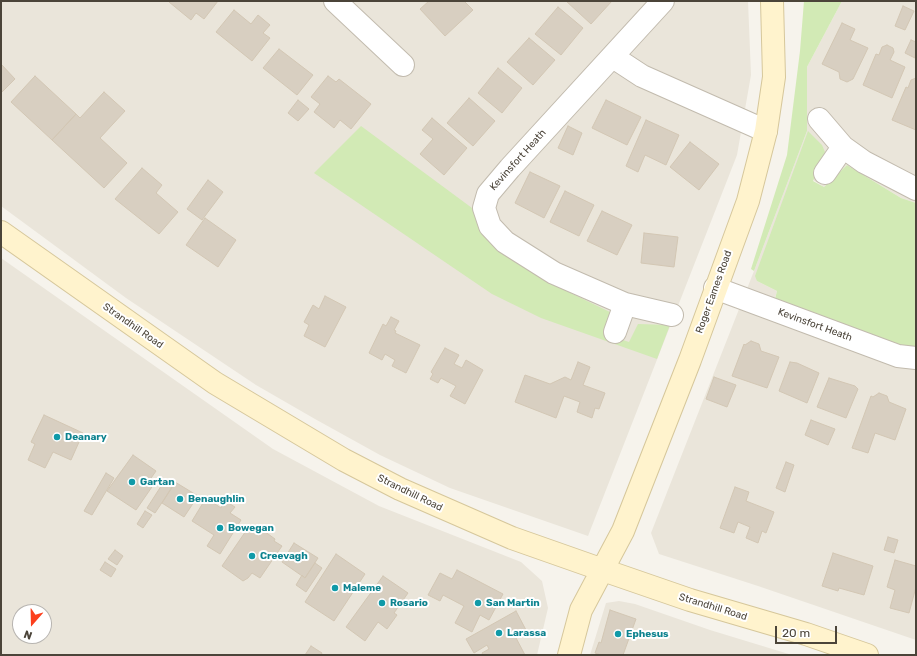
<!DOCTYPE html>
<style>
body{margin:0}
#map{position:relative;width:917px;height:656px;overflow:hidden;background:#f6f3ec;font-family:Rubik,sans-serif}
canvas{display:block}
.frame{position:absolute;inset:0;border:2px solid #4b4439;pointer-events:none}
.north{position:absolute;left:12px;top:604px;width:40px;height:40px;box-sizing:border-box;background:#fff;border:1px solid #b7b4b0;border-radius:50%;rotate:200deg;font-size:11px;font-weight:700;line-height:16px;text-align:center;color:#4b4439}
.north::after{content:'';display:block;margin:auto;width:14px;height:18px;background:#fc3f1d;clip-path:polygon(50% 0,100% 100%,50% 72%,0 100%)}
.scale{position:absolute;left:775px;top:626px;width:62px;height:18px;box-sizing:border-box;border:2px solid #4b4439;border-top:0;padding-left:5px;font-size:12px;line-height:14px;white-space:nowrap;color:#4b4439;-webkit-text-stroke:3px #fff;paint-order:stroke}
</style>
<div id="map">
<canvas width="917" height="656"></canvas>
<div class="frame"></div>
<div class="north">N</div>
<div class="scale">20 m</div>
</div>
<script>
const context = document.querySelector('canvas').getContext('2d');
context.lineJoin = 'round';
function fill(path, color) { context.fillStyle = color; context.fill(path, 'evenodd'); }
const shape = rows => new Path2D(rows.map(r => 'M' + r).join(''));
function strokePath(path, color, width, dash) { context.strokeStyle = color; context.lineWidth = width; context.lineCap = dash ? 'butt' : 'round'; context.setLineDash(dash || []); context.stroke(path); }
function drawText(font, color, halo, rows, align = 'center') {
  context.font = font + ' Rubik,sans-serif'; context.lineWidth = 4; context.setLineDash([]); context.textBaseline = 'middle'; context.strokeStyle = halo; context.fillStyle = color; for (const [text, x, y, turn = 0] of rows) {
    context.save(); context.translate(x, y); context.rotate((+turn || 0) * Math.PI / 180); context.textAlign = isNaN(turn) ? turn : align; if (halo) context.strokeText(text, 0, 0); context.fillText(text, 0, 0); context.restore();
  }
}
fill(shape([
 [1,1,748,1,751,75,737,155,588,536,450,488,380,455,315,419,256,385,126,298,1,206],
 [842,1,916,1,916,203,901,198,847,165,824,187,813,180,819,169,757,281,777,291,775,298,902,347,914,347,916,345,916,640,758,586,659,554,651,533,754,271,807,131,807,67],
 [1,258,273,449,379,506,521,562,542,581,548,608,537,655,1,655],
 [20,612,44,612,44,636,20,636],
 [619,601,635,604,710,630,792,655,590,655,606,603]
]), '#eae5da');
fill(shape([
 [804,1,842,1,807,67,807,131,754,271,751,269,787,155,800,51],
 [361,126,472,208,480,227,550,283,612,313,611,336,629,342,638,324,670,325,657,359,541,318,492,294,314,173],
 [808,131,822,145,825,152,813,181,824,187,847,165,901,198,916,203,916,345,914,347,902,347,775,299,777,291,757,281,755,276]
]), '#d2eab5');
const building = shape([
 [170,1,218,1,204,19,196,13,191,20,169,2,170,1],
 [429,1,464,1,473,10,445,36,420,9,429,1],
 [566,1,612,1,591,24,566,1],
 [903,6,914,11,905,30,895,26,903,6],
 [558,7,583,28,561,55,535,34,558,7],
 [234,10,251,24,258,15,270,25,263,33,270,38,252,61,216,32,234,10],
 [842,23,855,29,850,40,868,48,853,79,847,82,840,79,839,72,822,64,842,23],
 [529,38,555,60,533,85,507,62,529,38],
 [911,40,916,42,915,58,905,53,911,40],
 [887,45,893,48,894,52,890,60,905,67,892,98,863,85,876,54,879,55,882,47,887,45],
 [279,49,313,75,297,95,263,68,279,49],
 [1,64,15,79,1,93,1,64],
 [498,68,522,88,502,113,478,93,498,68],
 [35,76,76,114,52,140,11,102,35,76],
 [328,76,336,82,339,79,371,104,351,129,340,120,334,128,314,112,320,104,311,97,328,76],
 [916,78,916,130,892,120,906,87,908,88,911,80,916,78],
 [104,92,125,111,100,138,127,163,104,188,52,140,76,114,80,118,104,92],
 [469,98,495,121,473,146,447,123,469,98],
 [298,100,309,109,298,121,288,113,298,100],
 [606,100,641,117,627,145,592,128,606,100],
 [432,118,467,148,444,175,420,154,433,139,422,130,432,118],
 [646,120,679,135,666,165,645,155,638,172,626,166,646,120],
 [568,126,582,133,573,155,558,148,568,126],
 [690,142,719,164,699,190,670,167,690,142],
 [142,168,162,185,156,193,178,212,159,234,115,199,142,168],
 [530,172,560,186,544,218,515,203,530,172],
 [208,180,223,192,202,220,187,209,208,180],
 [565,191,594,205,579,236,550,222,565,191],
 [602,211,632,225,617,255,587,241,602,211],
 [205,218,236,240,218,267,186,245,205,218],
 [644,233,678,237,674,267,641,263,644,233],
 [325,296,346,307,325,347,304,336,309,325,304,322,313,305,319,309,325,296],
 [391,317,399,321,394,330,396,331,395,333,420,345,406,373,392,366,395,360,385,354,382,360,369,353,383,324,386,326,391,317],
 [751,341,759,344,761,351,779,357,767,388,732,376,744,344,745,345,751,341],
 [445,348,459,355,454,364,462,368,466,360,483,370,465,404,450,396,456,386,441,378,438,383,430,379,433,374,431,372,445,348],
 [578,362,590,367,583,385,605,393,599,409,595,408,592,418,577,412,580,402,564,396,556,418,515,402,525,375,550,384,565,377,571,380,578,362],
 [790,362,797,363,819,373,807,403,779,391,790,362],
 [714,377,736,385,727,407,706,399,714,377],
 [829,378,855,386,858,389,846,418,817,407,829,378],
 [879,393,887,396,889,402,906,409,895,440,875,433,868,453,852,448,871,396,873,397,879,393],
 [44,415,83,433,71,460,53,452,45,468,28,460,35,444,31,442,44,415],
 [811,420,835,429,828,445,805,435,811,420],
 [133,455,156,471,149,481,154,484,136,510,107,491,133,455],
 [786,462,794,465,785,492,776,488,786,462],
 [106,473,114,478,92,515,84,511,106,473],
 [165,480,173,486,155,513,147,508,165,480],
 [175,482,198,496,184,517,162,503,175,482],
 [735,487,749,492,746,501,774,512,766,533,762,531,758,543,746,538,750,527,738,522,734,533,720,528,735,487],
 [206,498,221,508,225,501,235,507,230,513,241,520,220,554,207,546,214,535,192,521,206,498],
 [145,511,152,515,143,528,137,524,145,511],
 [250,525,255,528,257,526,275,539,274,541,282,546,260,578,252,573,248,578,243,581,222,566,250,525],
 [888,537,898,540,894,553,884,550,888,537],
 [294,543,318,558,305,578,282,562,294,543],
 [115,550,123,556,117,565,108,559,115,550],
 [833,553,873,566,864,595,839,588,838,591,822,586,833,553],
 [336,554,365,574,334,621,305,602,336,554],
 [895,560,916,566,916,587,909,613,890,608,895,590,887,587,895,560],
 [105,562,116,569,111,577,100,570,105,562],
 [315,563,322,568,306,592,296,585,302,575,305,578,315,563],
 [457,570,503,594,489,620,480,615,472,632,455,623,464,606,443,595,440,601,428,595,440,573,452,579,457,570],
 [383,576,408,593,394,613,397,615,387,629,378,622,365,641,346,627,383,576],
 [610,610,636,619,623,655,601,655,595,653,599,642,601,643,610,610],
 [516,611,526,630,515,636,525,655,483,655,482,653,489,649,487,645,474,653,466,639,516,611],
 [311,646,322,653,321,655,305,655,311,646]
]);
fill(building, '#d8cfc1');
strokePath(building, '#d3c7b4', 1);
const street = shape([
 [335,1,403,65],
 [663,1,510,168,488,194,484,208,490,226,505,242,554,273,625,304,672,315],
 [613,57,642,76,766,131],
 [819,119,843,147,864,162,916,189],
 [825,173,843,147],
 [715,288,898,356,916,358],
 [615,332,625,304]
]);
const secondary = shape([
 [1,232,215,383,344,460,400,489,512,538,603,570,690,600,806,634,867,655],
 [569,655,581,610,623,531,690,360,748,201,766,131,774,77,772,1]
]);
strokePath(street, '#c2bbae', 24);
strokePath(secondary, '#d6c79b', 24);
strokePath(street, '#fff', 22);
strokePath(secondary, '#fff3cd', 22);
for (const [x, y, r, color] of [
 [57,437,4,"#0f9aa8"],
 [132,482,4,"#0f9aa8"],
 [180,499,4,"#0f9aa8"],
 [220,528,4,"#0f9aa8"],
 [252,556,4,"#0f9aa8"],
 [335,588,4,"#0f9aa8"],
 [382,603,4,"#0f9aa8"],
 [478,603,4,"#0f9aa8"],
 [499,633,4,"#0f9aa8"],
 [618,634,4,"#0f9aa8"]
]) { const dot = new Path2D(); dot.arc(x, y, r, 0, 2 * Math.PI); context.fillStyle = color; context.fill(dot); strokePath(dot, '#fff', 1.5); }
drawText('10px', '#4b4439', '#fff', [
 ["Kevinsfort Heath",518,160,-48],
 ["Roger Eames Road",714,292,-70],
 ["Kevinsfort Heath",815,325,20],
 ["Strandhill Road",133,326,35],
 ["Strandhill Road",410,493,26],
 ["Strandhill Road",713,607,17]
]);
drawText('bold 10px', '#0d838f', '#fff', [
 ["Deanary",65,437],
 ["Gartan",140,482],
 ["Benaughlin",188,499],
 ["Bowegan",228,528],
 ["Creevagh",260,556],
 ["Maleme",343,588],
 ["Rosario",390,603],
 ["San Martin",486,603],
 ["Larassa",507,633],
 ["Ephesus",626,634]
], 'left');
</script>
